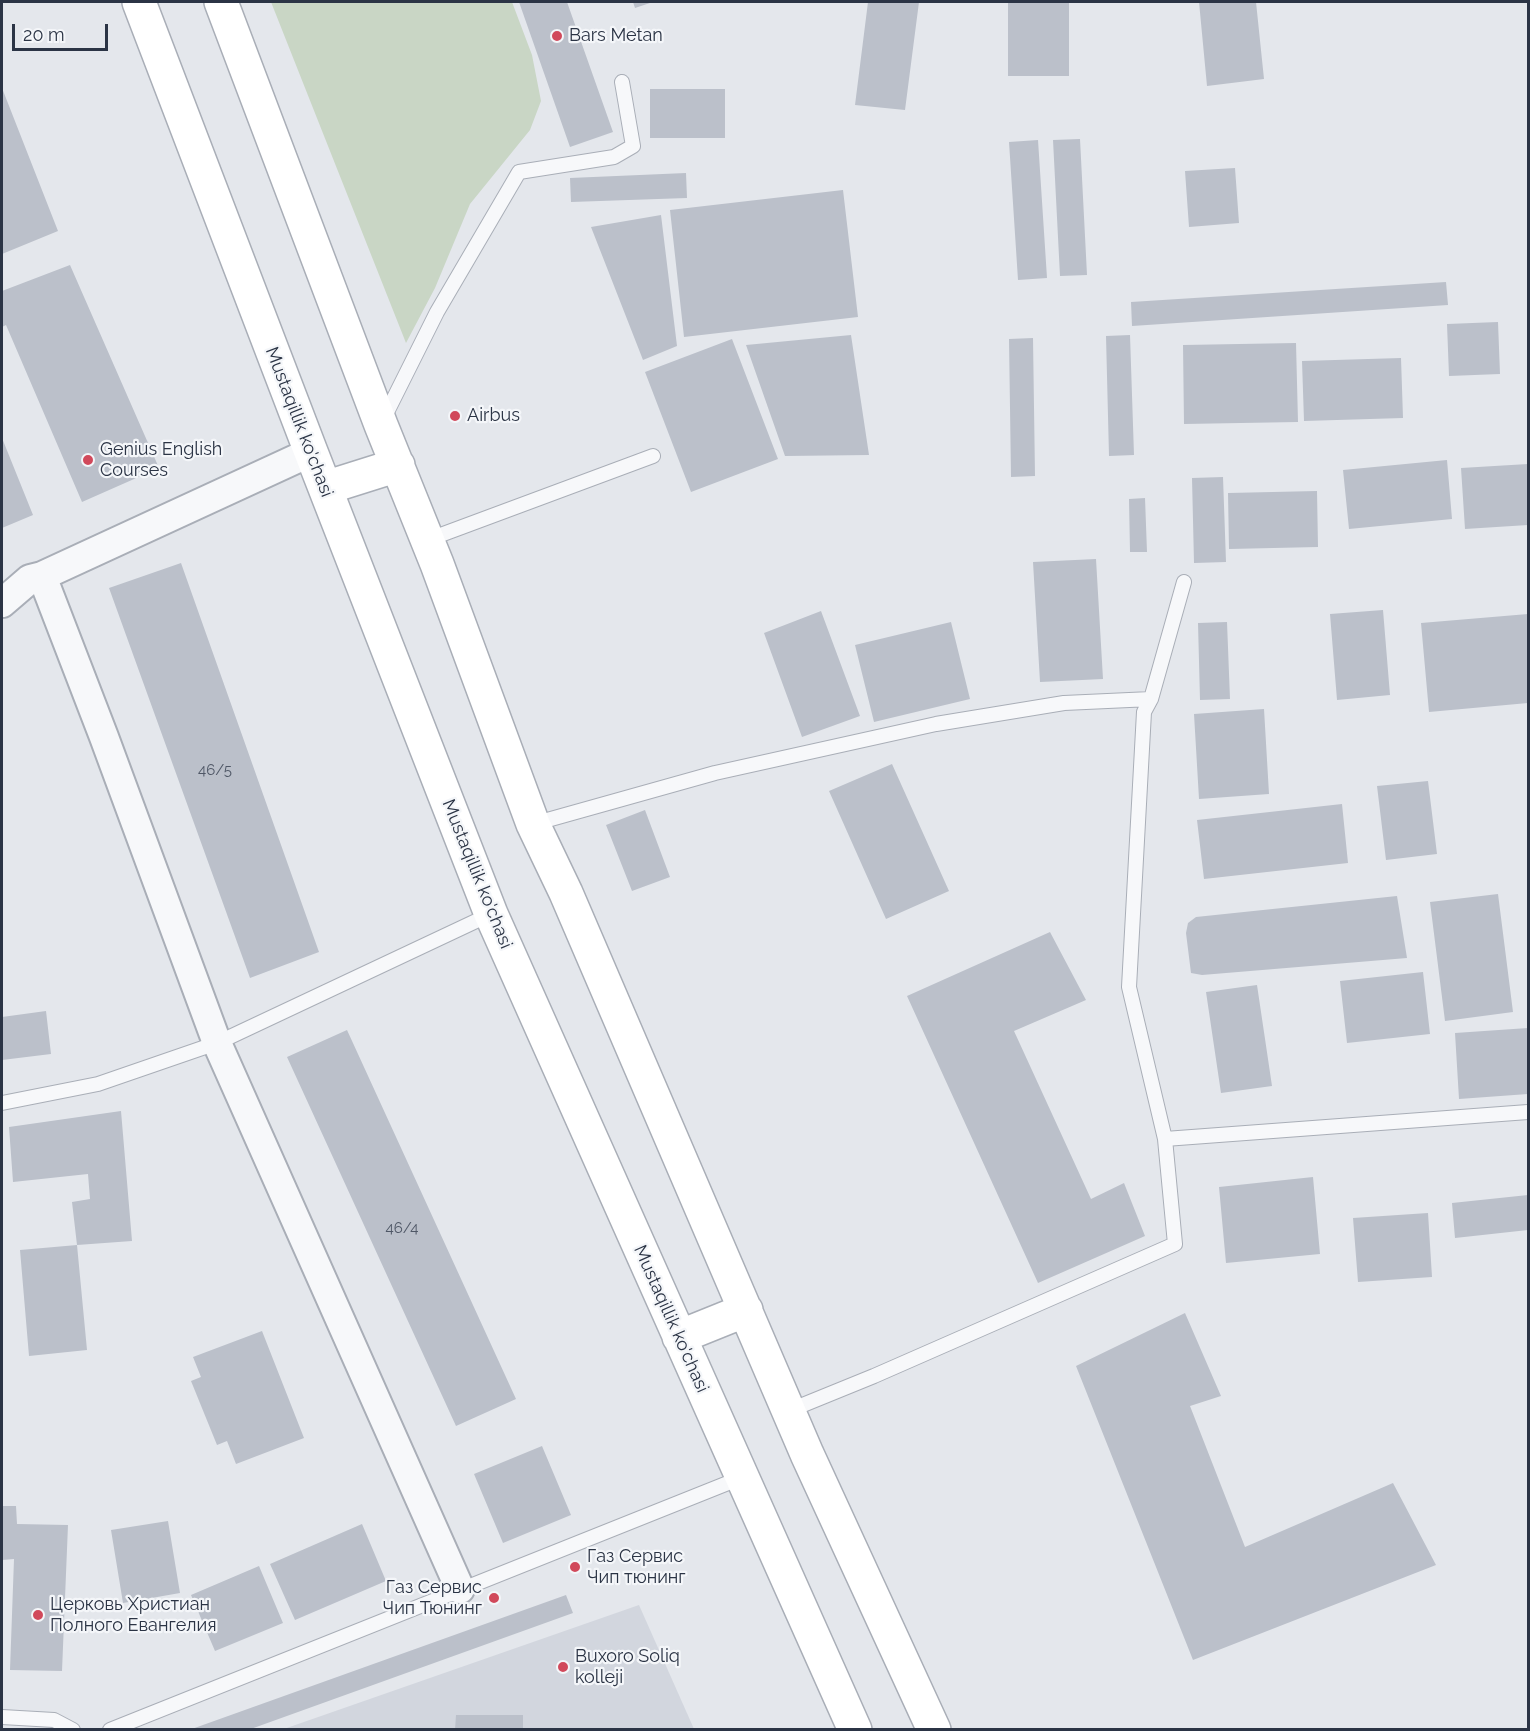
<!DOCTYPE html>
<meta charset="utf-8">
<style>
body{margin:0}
#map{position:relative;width:1530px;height:1731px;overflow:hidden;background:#e4e7ec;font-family:Raleway,sans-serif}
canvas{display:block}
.frame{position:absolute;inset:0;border:3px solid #2b3445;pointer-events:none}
.scale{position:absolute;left:12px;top:24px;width:96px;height:27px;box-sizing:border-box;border:3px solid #2b3445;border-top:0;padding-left:8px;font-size:18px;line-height:21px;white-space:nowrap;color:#2b3445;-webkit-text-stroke:4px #f4f6f9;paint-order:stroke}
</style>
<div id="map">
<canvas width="1530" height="1731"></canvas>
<div class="frame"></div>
<div class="scale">20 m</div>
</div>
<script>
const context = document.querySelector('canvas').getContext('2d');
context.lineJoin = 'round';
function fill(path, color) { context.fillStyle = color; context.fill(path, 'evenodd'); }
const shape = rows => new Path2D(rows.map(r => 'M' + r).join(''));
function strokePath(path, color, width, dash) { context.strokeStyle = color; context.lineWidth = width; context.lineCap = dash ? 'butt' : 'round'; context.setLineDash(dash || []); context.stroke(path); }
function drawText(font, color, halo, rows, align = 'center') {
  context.font = font + ' Raleway,sans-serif'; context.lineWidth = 4.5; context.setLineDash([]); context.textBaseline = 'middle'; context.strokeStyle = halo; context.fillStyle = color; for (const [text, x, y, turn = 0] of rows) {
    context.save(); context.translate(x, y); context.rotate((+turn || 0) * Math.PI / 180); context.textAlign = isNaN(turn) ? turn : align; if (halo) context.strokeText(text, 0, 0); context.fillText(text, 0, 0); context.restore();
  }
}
fill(shape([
 [639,1605,694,1729,281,1730]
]), '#d2d6de');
fill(shape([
 [271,2,512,2,532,55,541,101,530,130,470,204,435,288,406,343]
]), '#c9d6c5');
fill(shape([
 [519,2,567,2,613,132,570,147],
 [633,2,653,2,635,8],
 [868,2,919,2,905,110,855,105],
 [1008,2,1069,2,1069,76,1008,76],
 [1199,2,1256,2,1264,79,1207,86],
 [2,88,58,231,2,254],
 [650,89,725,89,725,138,650,138],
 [1080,139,1087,275,1060,276,1053,140],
 [1038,140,1047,278,1018,280,1009,142],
 [1235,168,1239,223,1189,227,1185,171],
 [686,173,687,198,571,202,570,178],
 [843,190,858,317,684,337,670,210],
 [661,215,677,346,643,360,591,227],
 [70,265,159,468,82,502,6,325,2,327,2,291],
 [1446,282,1448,305,1132,326,1131,302],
 [1498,322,1500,374,1449,376,1447,324],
 [851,335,869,455,785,456,746,345],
 [1130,335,1134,455,1109,456,1106,336],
 [1033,338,1035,476,1011,477,1009,339],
 [732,339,778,459,691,492,645,372],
 [1296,343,1298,422,1184,424,1183,345],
 [1401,358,1403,418,1304,421,1302,361],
 [2,438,33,515,2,528],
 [1447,460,1452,519,1349,529,1343,470],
 [1528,464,1528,525,1465,529,1461,468],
 [1223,477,1226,562,1194,563,1192,478],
 [1317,491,1318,547,1229,549,1228,493],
 [1145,498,1147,552,1130,552,1129,499],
 [1096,559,1103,679,1040,682,1033,562],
 [181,563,319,952,250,978,109,588],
 [1383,610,1390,695,1337,700,1330,614],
 [821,611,860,716,802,737,764,633],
 [1528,614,1528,703,1429,712,1421,623],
 [951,622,970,699,874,722,855,645],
 [1227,622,1230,699,1200,700,1198,623],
 [1264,709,1269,794,1199,799,1194,714],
 [892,764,949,891,886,919,829,791],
 [1428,781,1437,854,1386,860,1377,786],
 [1342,804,1348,863,1204,879,1197,820],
 [645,810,670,877,632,891,606,825],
 [1498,894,1513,1012,1445,1021,1430,902],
 [1397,896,1407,958,1202,975,1191,973,1186,933,1188,923,1196,917],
 [1050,932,1086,1000,1014,1031,1091,1199,1124,1183,1145,1236,1038,1283,907,996],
 [1423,972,1430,1034,1347,1043,1340,981],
 [1257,985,1272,1086,1221,1093,1206,992],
 [46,1011,51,1054,2,1060,2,1017],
 [1528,1028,1528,1094,1459,1099,1455,1033],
 [347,1030,516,1399,456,1426,287,1057],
 [121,1111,132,1241,77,1245,72,1202,90,1199,88,1174,13,1182,9,1127],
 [1313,1177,1320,1254,1226,1263,1219,1187],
 [1528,1195,1528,1230,1455,1238,1452,1203],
 [1428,1213,1432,1277,1358,1282,1353,1218],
 [77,1245,87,1350,29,1356,20,1250],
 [1185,1313,1221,1396,1190,1406,1245,1547,1393,1483,1436,1565,1193,1660,1076,1366],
 [262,1331,304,1438,236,1464,227,1441,217,1445,191,1381,201,1377,193,1357],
 [542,1446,571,1515,503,1543,474,1474],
 [2,1506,16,1506,17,1524,68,1525,62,1671,10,1670,14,1559,2,1560],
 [168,1521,180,1593,123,1603,111,1530],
 [362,1524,386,1581,295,1620,270,1564],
 [259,1566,283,1623,215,1651,191,1595],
 [566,1595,573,1613,248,1730,189,1730],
 [456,1715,523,1715,523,1730,455,1730]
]), '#bbc0ca');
const lane = shape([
 [383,420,437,312,519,172,614,157,633,146,622,82],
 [427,540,653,456],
 [533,824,715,773,936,724,1064,703,1151,699],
 [2,1103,98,1084,217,1043,491,914],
 [1165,1139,1528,1112],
 [788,1411,874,1376,1175,1244,1165,1139,1129,987,1144,712,1151,699,1184,582],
 [2,1717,54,1720,73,1730],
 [110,1730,743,1477]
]);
const street = shape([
 [311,452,42,576,104,737,217,1043,460,1589],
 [2,603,30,579,42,576]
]);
const secondary = shape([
 [139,2,311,452,491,914,855,1730],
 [221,2,381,425,437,564,533,824,566,893,807,1454,934,1730],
 [325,488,398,465],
 [679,1337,746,1310]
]);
strokePath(lane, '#a9aeb7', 16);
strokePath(street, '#a9aeb7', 32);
strokePath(secondary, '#a9aeb7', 36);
strokePath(lane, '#f7f8fa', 14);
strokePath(street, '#f7f8fa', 28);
strokePath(secondary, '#fff', 33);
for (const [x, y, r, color] of [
 [557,36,6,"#d1495b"],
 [455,416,6,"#d1495b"],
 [88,460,6,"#d1495b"],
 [575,1567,6,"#d1495b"],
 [494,1598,6,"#d1495b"],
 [38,1615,6,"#d1495b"],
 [563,1667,6,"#d1495b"]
]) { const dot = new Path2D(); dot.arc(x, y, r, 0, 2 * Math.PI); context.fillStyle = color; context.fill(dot); strokePath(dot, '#f4f6f9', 2); }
drawText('15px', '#4f5766', null, [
 ["46/5",215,770],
 ["46/4",402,1228]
]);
drawText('18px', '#2b3445', '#f4f6f9', [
 ["Bars Metan",569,36],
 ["Airbus",467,416],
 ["Genius English",100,450],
 ["Courses",100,471],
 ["Газ Сервис",587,1557],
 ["Чип тюнинг",587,1578],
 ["Газ Сервис",482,1588,"right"],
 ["Чип Тюнинг",482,1609,"right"],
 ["Церковь Христиан",50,1605],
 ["Полного Евангелия",50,1626],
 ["Buxoro Soliq",575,1657],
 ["kolleji",575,1678]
], 'left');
drawText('18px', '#2b3445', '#f4f6f9', [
 ["Mustaqillik ko'chasi",299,422,69],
 ["Mustaqillik ko'chasi",477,874,68],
 ["Mustaqillik ko'chasi",671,1319,66]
]);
</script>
